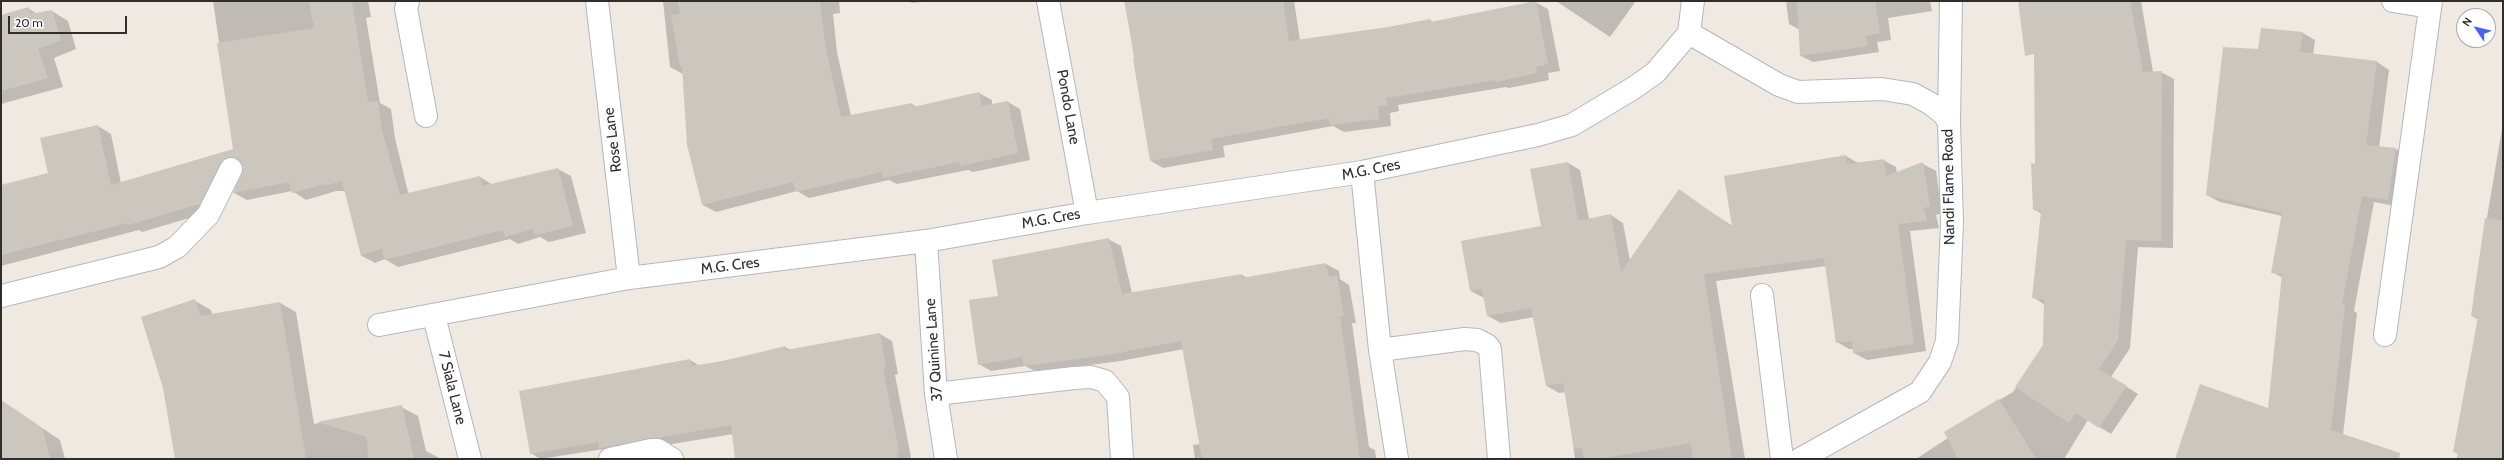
<!DOCTYPE html>
<style>
body{margin:0}
#map{position:relative;width:2504px;height:460px;overflow:hidden;background:#efe9e1;font-family:Cabin,sans-serif}
canvas{display:block}
.frame{position:absolute;inset:0;border:2px solid #2e2e2e;pointer-events:none}
.north{position:absolute;left:2456px;top:8px;width:40px;height:40px;box-sizing:border-box;background:#fff;border:1px solid #ababab;border-radius:50%;rotate:305deg;font-size:11px;font-weight:700;line-height:16px;text-align:center;color:#2e2e2e}
.north::after{content:'';display:block;margin:auto;width:14px;height:18px;background:#4264fb;clip-path:polygon(50% 0,100% 100%,50% 72%,0 100%)}
.scale{position:absolute;left:8px;top:16px;width:119px;height:18px;box-sizing:border-box;border:2px solid #2e2e2e;border-top:0;padding-left:5px;font-size:12px;line-height:14px;white-space:nowrap;color:#2e2e2e;-webkit-text-stroke:3px #fff;paint-order:stroke}
</style>
<div id="map">
<canvas width="2504" height="460"></canvas>
<div class="frame"></div>
<div class="north">N</div>
<div class="scale">20 m</div>
</div>
<script>
const context = document.querySelector('canvas').getContext('2d');
context.lineJoin = 'round';
function fill(path, color) { context.fillStyle = color; context.fill(path, 'evenodd'); }
const shape = rows => new Path2D(rows.map(r => 'M' + r).join(''));
function strokePath(path, color, width, dash) { context.strokeStyle = color; context.lineWidth = width; context.lineCap = dash ? 'butt' : 'round'; context.setLineDash(dash || []); context.stroke(path); }
function drawText(font, color, halo, rows, align = 'center') {
  context.font = font + ' Cabin,sans-serif'; context.lineWidth = 3; context.setLineDash([]); context.textBaseline = 'middle'; context.strokeStyle = halo; context.fillStyle = color; for (const [text, x, y, turn = 0] of rows) {
    context.save(); context.translate(x, y); context.rotate((+turn || 0) * Math.PI / 180); context.textAlign = isNaN(turn) ? turn : align; if (halo) context.strokeText(text, 0, 0); context.fillText(text, 0, 0); context.restore();
  }
}
fill(shape([
 [213,1,368,1,371,17,366,18,380,103,391,109,395,138,408,192,410,194,480,177,493,185,558,169,571,176,586,233,549,242,540,237,518,244,510,239,398,267,385,259,375,263,362,256,346,191,336,191,306,200,292,191,247,200,234,193,245,169,243,164,233,171,213,211,142,232,139,230,1,266,1,186,49,173,98,126,111,134,121,183,235,150],
 [663,1,839,1,840,13,833,14,837,52,851,116,912,104,916,107,979,93,992,100,992,105,1008,102,1020,109,1030,160,973,172,968,170,897,184,889,180,809,198,797,191,716,212,703,205,688,145,683,74,670,67],
 [908,1,932,1,912,3],
 [1125,1,1294,1,1300,40,1388,28,1430,20,1434,23,1535,2,1548,9,1560,71,1548,73,1549,80,1509,88,1506,87,1398,105,1399,111,1390,113,1391,126,1344,132,1333,126,1223,146,1225,157,1163,168,1151,161],
 [1556,1,1636,1,1610,37],
 [1786,1,1930,1,1932,11,1888,18,1891,40,1877,42,1879,52,1813,62,1801,56,1800,30,1789,24],
 [2022,1,2141,1,2153,72,2161,72,2174,79,2173,248,2138,247,2130,348,2111,377,2138,394,2111,434,2088,420,2064,459,1916,459,1948,438,1945,432,2013,392,2044,345,2045,305,2033,297,2042,214,2033,209,2036,165,2035,54],
 [28,8,37,14,52,11,68,21,76,49,54,58,63,87,1,104,1,16],
 [2262,29,2303,33,2315,40,2313,55,2377,62,2389,70,2379,148,2396,149,2408,156,2400,207,2374,202,2354,311,2357,313,2343,435,2360,459,2176,459,2269,409,2283,278,2272,272,2282,216,2220,202,2207,195,2259,50],
 [2503,123,2503,459,2457,459,2458,454,2454,452,2479,320,2472,316,2474,294],
 [1846,156,1858,163,1883,160,1896,167,1897,173,1923,164,1936,171,1942,213,1936,215,1939,228,1910,231,1926,351,1867,360,1854,353,1854,349,1849,349,1837,342,1826,266,1716,281,1745,459,1575,459,1566,392,1559,393,1547,386,1534,317,1501,323,1488,316,1484,298,1471,291,1542,227,1568,163,1580,170,1589,219,1611,215,1623,223,1630,261,1679,191,1734,227,1725,177],
 [1108,239,1121,246,1132,293,1242,275,1247,278,1326,264,1339,271,1340,279,1349,285,1356,323,1352,323,1369,447,1375,450,1376,459,1195,459,1193,445,1200,444,1184,349,1120,361,1037,372,1025,366,991,371,979,364,999,297],
 [195,301,211,310,212,314,280,303,296,312,314,424,401,407,418,416,426,451,441,459,176,459],
 [880,334,892,341,898,374,895,375,911,457,909,459,736,459,733,434,612,454,604,449,540,459,531,453,690,360,700,366,785,347,791,350],
 [1,400,60,440,65,459,1,459]
]), '#0003');
fill(shape([
 [309,1,352,1,368,102,378,101,382,130,400,195,480,176,482,186,558,168,573,226,535,235,533,229,505,237,503,230,384,260,382,248,361,256,342,181,324,186,324,184,292,193,289,182,233,193,243,169,241,162,231,157,220,163,200,204,128,225,127,223,1,255,1,185,48,173,40,138,98,125,111,185,233,149,217,43,314,28],
 [678,1,820,1,825,44,841,117,912,103,913,107,979,92,982,106,1008,101,1018,153,960,166,959,162,883,178,882,172,796,192,793,182,702,205,687,145,682,66,680,67,671,15,680,14],
 [1124,1,1283,1,1289,41,1388,27,1430,19,1430,22,1536,1,1548,64,1536,67,1537,73,1496,82,1495,80,1386,98,1387,105,1378,106,1379,119,1330,125,1329,118,1211,139,1213,150,1150,161,1133,59,1135,59],
 [1797,1,1875,1,1880,33,1866,36,1868,46,1800,56],
 [2018,1,2130,1,2143,72,2162,71,2161,241,2126,240,2118,340,2099,369,2127,386,2099,428,2076,413,2069,423,2015,387,2043,345,2044,300,2032,298,2041,211,2033,210,2031,163,2035,164,2034,54,2025,56],
 [28,7,30,14,52,10,61,40,38,49,48,78,1,91,1,15],
 [2261,28,2303,32,2300,52,2377,61,2366,145,2396,148,2388,200,2362,196,2342,304,2345,305,2331,430,2400,453,2399,459,2175,459,2200,384,2268,408,2282,274,2271,273,2282,213,2206,195,2223,47,2258,49],
 [1846,155,1847,164,1884,159,1886,176,1923,162,1930,206,1924,208,1927,221,1898,224,1914,344,1853,353,1852,341,1836,343,1824,258,1704,274,1732,459,1693,459,1691,443,1598,459,1584,459,1582,448,1574,449,1563,383,1546,386,1531,308,1487,316,1482,289,1470,291,1461,241,1541,226,1530,169,1568,162,1578,221,1611,214,1621,272,1679,189,1732,227,1724,176],
 [2485,218,2503,220,2503,459,2457,459,2458,453,2453,452,2478,317,2471,316],
 [1109,238,1122,294,1242,274,1242,278,1326,263,1329,277,1337,276,1344,316,1340,316,1360,459,1202,459,1181,341,1107,355,1024,366,1022,357,978,365,969,300,998,296,992,260],
 [195,299,200,316,280,302,306,459,175,459,163,388,141,317],
 [880,333,886,368,883,368,899,451,897,451,898,459,735,459,731,425,599,448,598,442,530,454,519,391,690,359,691,366,725,361,785,346,786,350],
 [1999,399,2036,459,1958,459,1944,432],
 [1,400,43,429,50,459,1,459],
 [402,405,414,459,368,459,367,437,317,422]
]), '#cbc7bf');
const street = shape([
 [408,1,406,9,426,116],
 [597,1,629,278],
 [1048,1,1087,213],
 [2393,1,2430,7],
 [1689,33,1779,85,1798,92,1882,89,1913,94,1931,104,1944,114,1949,123,1952,223,1947,341,1940,362,1920,392,1800,459],
 [1689,33,1693,1],
 [1949,123,1951,1],
 [1362,172,1380,350,1397,459],
 [926,241,936,394,946,459],
 [1762,295,1782,459],
 [1,296,159,257,177,247,208,215,231,169],
 [434,316,470,459],
 [379,325,629,278,926,241,1087,213,1362,172,1538,135,1572,125,1632,89,1655,73,1689,33],
 [2385,335,2431,1],
 [1380,350,1465,339,1477,340,1487,345,1490,349,1499,459],
 [936,394,1074,378,1091,377,1105,381,1118,397,1122,459],
 [610,459,651,450,658,450,672,459]
]);
strokePath(street, '#b4b7c1', 24);
strokePath(street, '#fff', 22);
drawText('15px', '#2e2e2e', '#fff', [
 ["Pondo Lane",1068,107,80],
 ["Rose Lane",613,140,-97],
 ["M.G. Cres",1371,170,-11],
 ["Nandi Flame Road",1949,187,-91],
 ["M.G. Cres",1051,219,-10],
 ["M.G. Cres",730,266,-7],
 ["37 Quinine Lane",934,350,-94],
 ["7 Siala Lane",452,388,76]
]);
</script>
